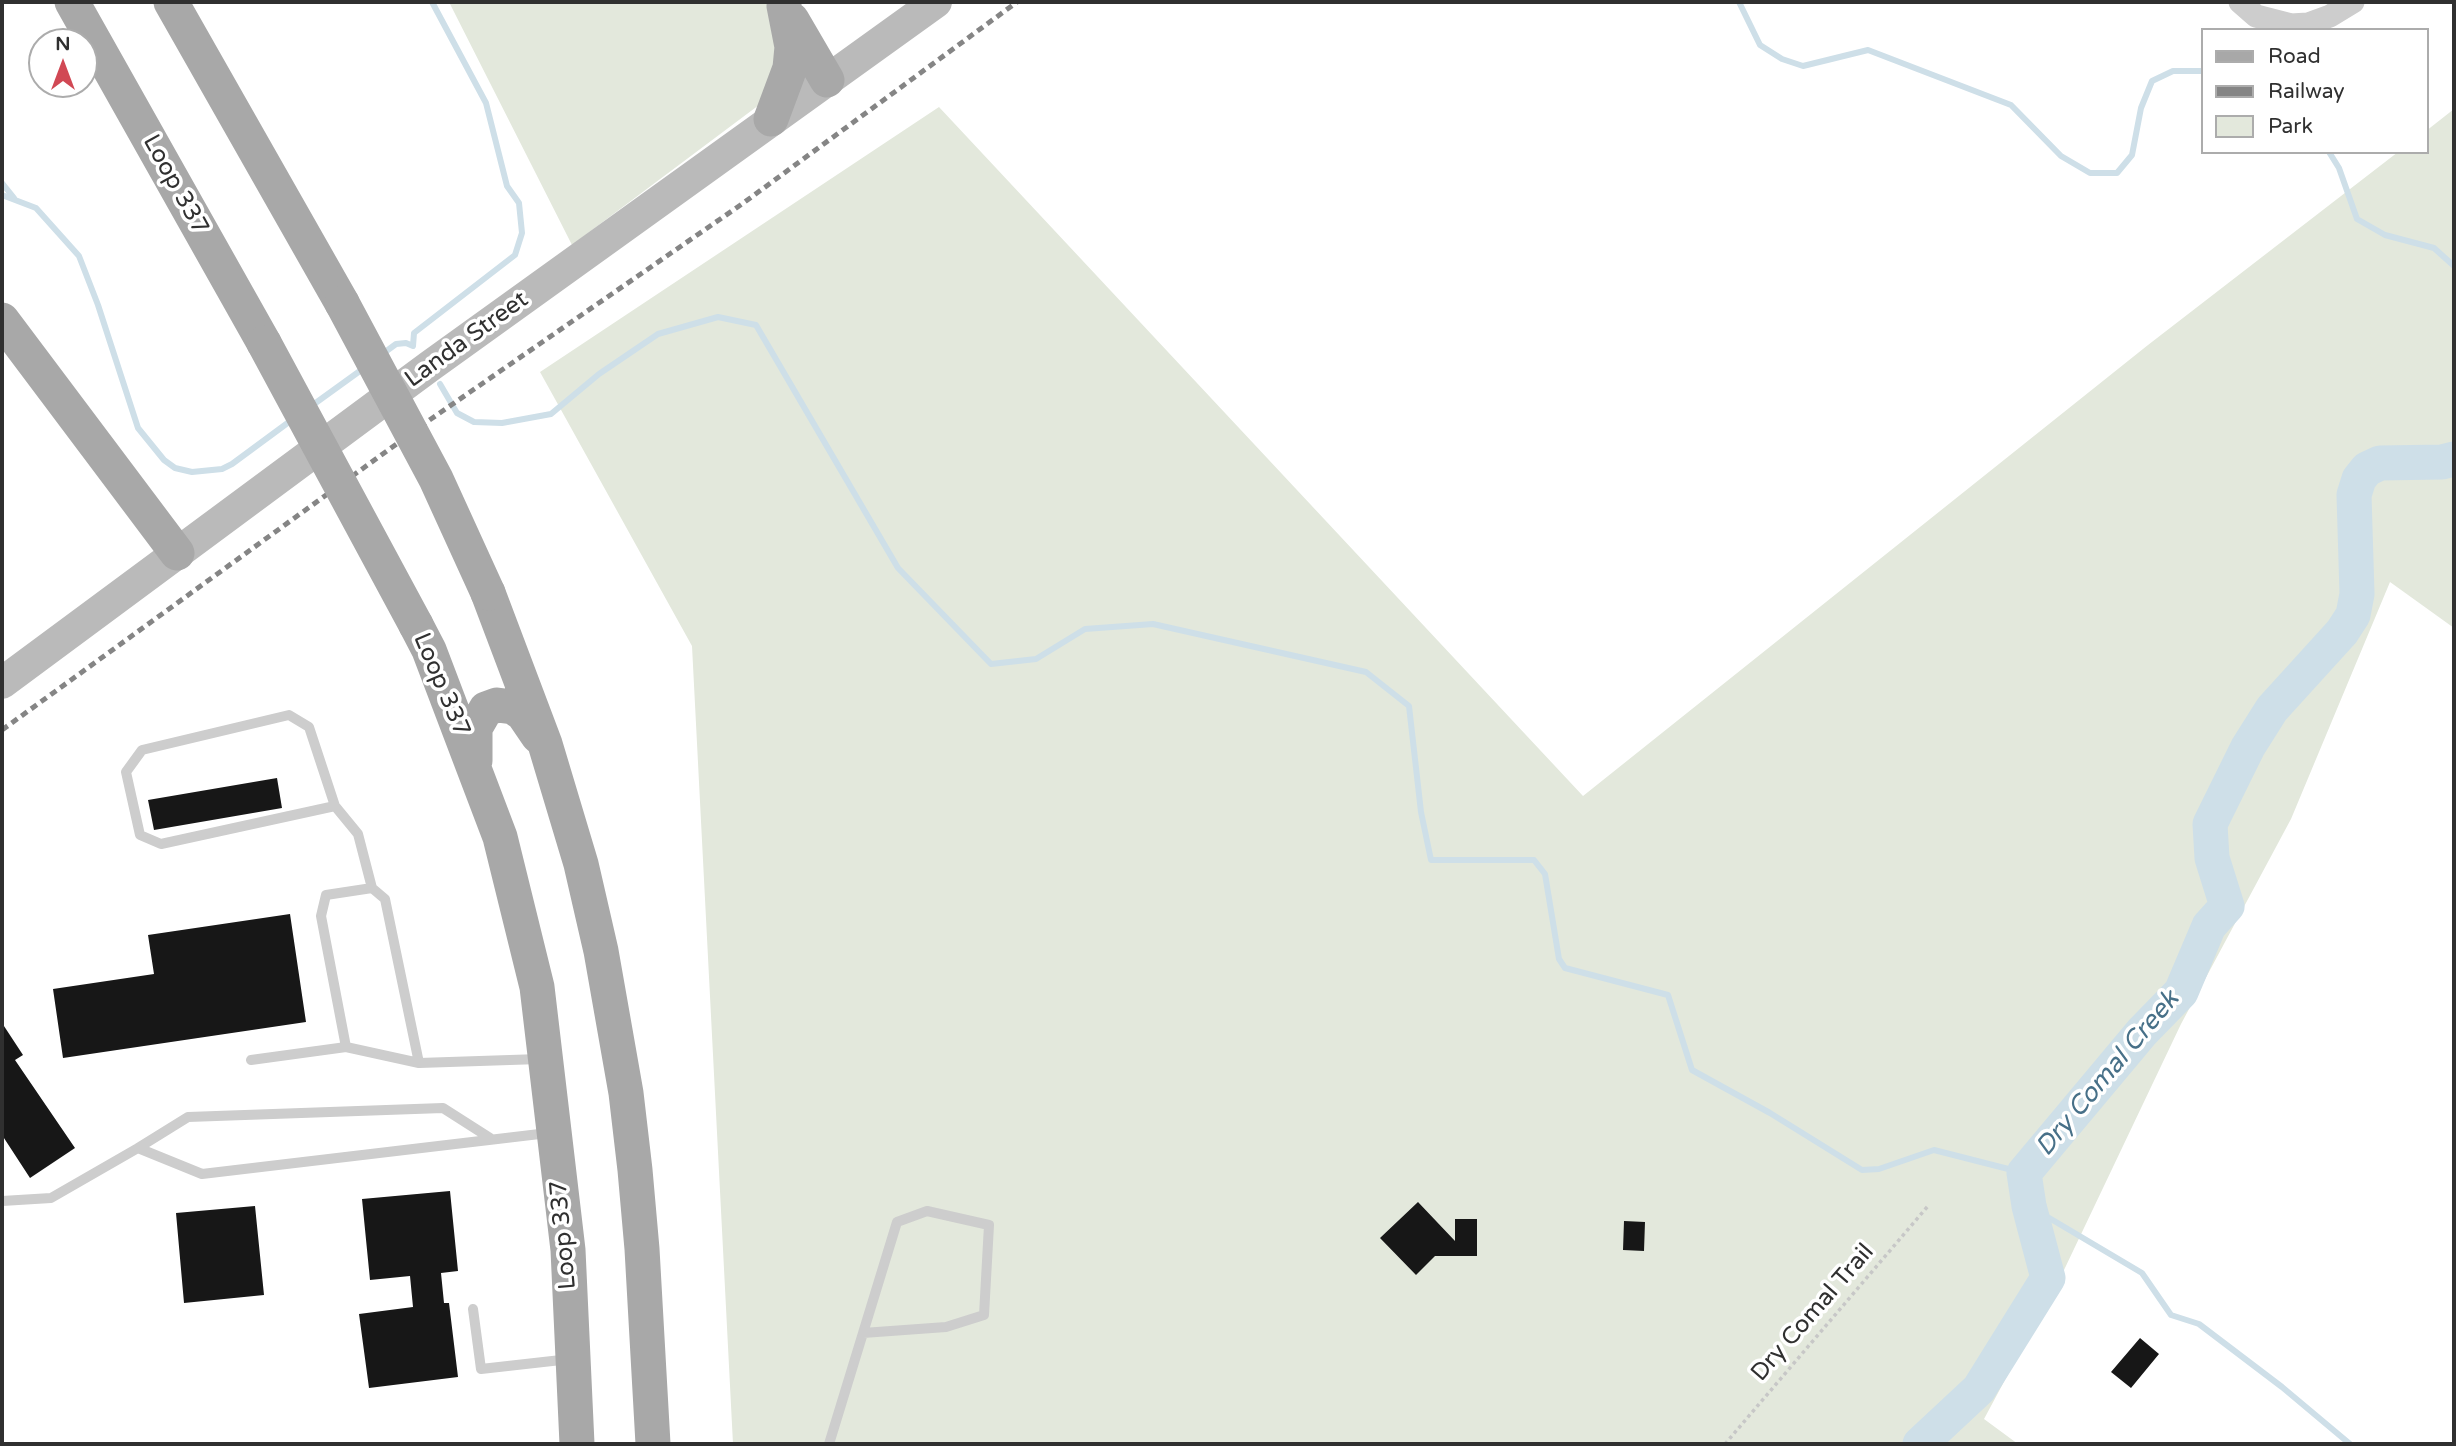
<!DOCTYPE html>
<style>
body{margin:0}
#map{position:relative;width:2456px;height:1446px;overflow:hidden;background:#fff;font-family:"Varela Round",sans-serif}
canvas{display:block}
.frame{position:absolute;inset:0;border:4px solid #303030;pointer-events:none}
.legend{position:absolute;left:2201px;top:28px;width:228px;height:126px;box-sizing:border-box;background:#fff;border:2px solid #acacac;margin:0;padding:9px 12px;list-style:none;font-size:21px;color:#303030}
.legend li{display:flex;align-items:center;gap:14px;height:35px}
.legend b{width:35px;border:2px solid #acacac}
.north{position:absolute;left:28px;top:28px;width:70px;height:70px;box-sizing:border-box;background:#fff;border:2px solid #acacac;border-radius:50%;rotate:0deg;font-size:19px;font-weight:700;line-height:28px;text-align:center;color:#303030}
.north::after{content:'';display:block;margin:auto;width:24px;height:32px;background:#d14854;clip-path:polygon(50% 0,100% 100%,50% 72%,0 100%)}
</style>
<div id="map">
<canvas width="2456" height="1446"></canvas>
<div class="frame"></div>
<ul class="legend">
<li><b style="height:9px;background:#a8a8a8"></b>Road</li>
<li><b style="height:9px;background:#858585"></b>Railway</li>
<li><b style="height:19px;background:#e3e8dc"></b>Park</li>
</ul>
<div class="north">N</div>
</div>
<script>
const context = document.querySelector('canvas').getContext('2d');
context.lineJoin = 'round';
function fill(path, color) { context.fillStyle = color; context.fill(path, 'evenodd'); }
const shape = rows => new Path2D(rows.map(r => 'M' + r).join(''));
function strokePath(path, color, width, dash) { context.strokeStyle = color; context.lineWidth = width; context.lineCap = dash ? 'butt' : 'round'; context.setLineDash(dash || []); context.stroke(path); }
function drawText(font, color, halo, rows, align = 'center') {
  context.font = font + ' "Varela Round",sans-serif'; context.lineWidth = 7; context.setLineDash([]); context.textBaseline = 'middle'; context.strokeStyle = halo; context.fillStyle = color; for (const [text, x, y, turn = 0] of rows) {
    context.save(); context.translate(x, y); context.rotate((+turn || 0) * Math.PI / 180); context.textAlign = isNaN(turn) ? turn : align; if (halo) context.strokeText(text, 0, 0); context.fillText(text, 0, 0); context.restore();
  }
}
fill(shape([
 [449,2,770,2,782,41,771,96,572,245],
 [939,107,1583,796,2148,345,2398,152,2426,152,2426,131,2454,109,2454,628,2390,582,2291,819,2181,1024,2064,1270,1984,1419,2018,1444,733,1444,692,646,540,372]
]), '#e3e8dc');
strokePath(shape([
 [1739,2,1760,45,1782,59,1803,66,1868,50,2011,105,2061,156,2090,173,2117,173,2132,155,2141,108,2152,81,2173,71,2202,71],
 [2329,152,2339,168,2357,219,2385,235,2434,248,2454,266],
 [2,183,14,198],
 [2,195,36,208,79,256,98,305,138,428,164,460,175,468,192,472,222,469,232,464,293,419],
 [381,355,396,344,406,343,413,346,414,333,515,255,522,233,519,203,507,186,486,103,432,2],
 [440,384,457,413,474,422,502,423,551,414,599,374,658,334,718,317,756,325,898,568,991,664,1036,659,1085,629,1153,624,1366,672,1409,706,1421,812,1431,860,1534,860,1545,874,1559,959,1565,968,1668,995,1692,1070,1770,1113,1862,1170,1879,1169,1934,1150,2024,1173],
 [310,407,364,368],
 [2029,1206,2142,1273,2171,1315,2199,1324,2282,1387,2350,1444]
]), '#cedfe8', 6);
strokePath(shape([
 [1920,1444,1979,1389,2048,1278,2029,1206,2024,1173,2142,1032,2181,992,2209,926,2227,906,2212,858,2210,824,2248,747,2272,709,2342,632,2353,615,2357,594,2354,495,2359,479,2367,469,2380,463,2442,462,2454,459]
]), '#cedfe8', 35);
fill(shape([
 [277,778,282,808,154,830,148,800],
 [290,914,306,1022,63,1058,53,989,154,974,148,935],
 [2,1023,23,1055,15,1060,75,1148,30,1178,2,1135],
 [450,1191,458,1271,441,1273,444,1303,449,1303,458,1377,369,1388,359,1314,413,1307,410,1276,370,1280,362,1199],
 [1418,1202,1455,1241,1455,1219,1477,1219,1477,1256,1435,1256,1416,1275,1380,1238],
 [255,1206,264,1295,184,1303,176,1213],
 [1624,1221,1645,1222,1644,1251,1623,1250],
 [2140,1338,2159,1354,2131,1388,2111,1372]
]), '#171717');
strokePath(shape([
 [1725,1444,1928,1206]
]), '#c7c7c7', 3.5, [3.5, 3.5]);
strokePath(shape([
 [335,806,161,844,140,835,126,772,142,750,289,715,309,727,335,806,358,834,372,888],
 [346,1047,321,916,326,895,372,888,385,899,419,1063],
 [251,1060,346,1047,419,1063,540,1059],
 [490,1138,443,1108,188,1117,138,1148,202,1174,548,1133],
 [2,1201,51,1198,138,1148],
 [473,1309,481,1369,570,1359],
 [829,1444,897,1222,927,1211,989,1225,984,1315,946,1327,863,1333]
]), '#cdcdcd', 10);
strokePath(shape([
 [2240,2,2256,16,2291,25,2308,24,2330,16,2353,2]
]), '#cdcdcd', 23);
strokePath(shape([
 [2,683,430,366,936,2]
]), '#bababa', 32);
strokePath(shape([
 [72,2,264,343],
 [171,2,342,303],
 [792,20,827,80],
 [771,119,790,68,792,47,784,6],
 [2,320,177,553],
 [488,593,545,744,581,864,601,951,626,1093,635,1170,642,1249,653,1444],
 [416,625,429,650,500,837,537,987,568,1250,577,1444],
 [475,761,475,728,486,709,497,705,513,707,523,714,538,736]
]), '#a8a8a8', 35);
strokePath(shape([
 [2,730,431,419,742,204,1017,2]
]), '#858585', 5, [7, 5]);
strokePath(shape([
 [342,303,436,479,488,593],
 [264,343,416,625]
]), '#a8a8a8', 35);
drawText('24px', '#303030', '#fff', [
 ["Loop 337",175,185,61],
 ["Landa Street",467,340,-36],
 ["Loop 337",441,685,67],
 ["Loop 337",564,1235,-95],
 ["Dry Comal Trail",1813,1313,-49]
]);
drawText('italic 26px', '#477088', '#fff', [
 ["Dry Comal Creek",2108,1074,-50]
]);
</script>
